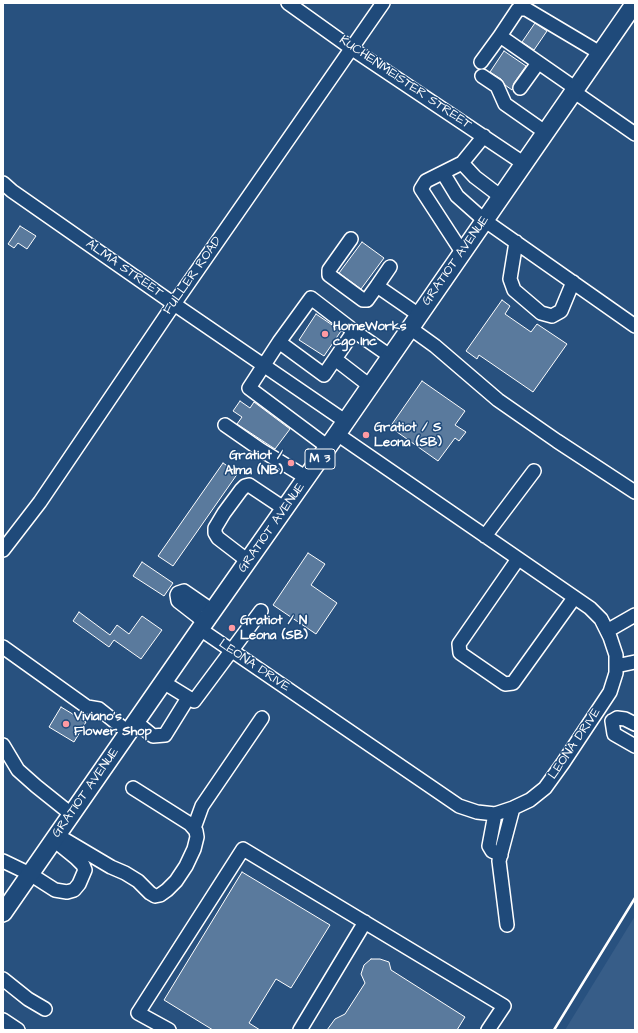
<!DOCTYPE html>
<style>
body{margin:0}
#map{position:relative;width:638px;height:1033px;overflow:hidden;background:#28517f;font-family:"Architects Daughter",sans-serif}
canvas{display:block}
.frame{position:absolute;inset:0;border:4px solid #fff;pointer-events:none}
</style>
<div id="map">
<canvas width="638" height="1033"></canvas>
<div class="frame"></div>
</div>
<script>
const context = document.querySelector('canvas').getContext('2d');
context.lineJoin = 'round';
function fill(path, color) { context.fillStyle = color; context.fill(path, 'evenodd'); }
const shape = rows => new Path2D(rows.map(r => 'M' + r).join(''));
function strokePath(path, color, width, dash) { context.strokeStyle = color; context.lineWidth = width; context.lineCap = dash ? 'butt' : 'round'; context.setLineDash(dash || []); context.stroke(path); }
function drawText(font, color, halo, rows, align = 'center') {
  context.font = font + ' "Architects Daughter",sans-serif'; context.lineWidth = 3; context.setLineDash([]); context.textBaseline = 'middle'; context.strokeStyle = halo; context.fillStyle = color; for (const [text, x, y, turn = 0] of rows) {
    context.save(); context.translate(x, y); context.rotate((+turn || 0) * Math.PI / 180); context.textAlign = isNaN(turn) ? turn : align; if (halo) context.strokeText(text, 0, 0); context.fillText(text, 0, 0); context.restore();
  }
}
fill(shape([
 [635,916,635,1030,565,1030]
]), '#375d88');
const building = shape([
 [535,23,547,31,534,50,522,42,535,23],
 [504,51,526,66,514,83,512,90,505,85,501,79,490,72,504,51],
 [20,226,36,236,27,249,18,243,14,248,8,244,20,226],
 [362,242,384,258,361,289,339,273,362,242],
 [502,300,510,306,505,314,531,332,537,324,567,344,533,392,479,355,477,359,466,351,502,300],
 [316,314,341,331,324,356,299,340,316,314],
 [422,381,465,411,455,425,466,432,459,441,455,438,438,461,390,427,422,381],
 [240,401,250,408,254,402,290,429,275,449,237,424,242,417,233,411,240,401],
 [223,463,238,473,173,566,158,556,223,463],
 [308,553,325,564,311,585,337,603,316,634,273,605,308,553],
 [142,562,173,583,164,596,133,576,142,562],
 [79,612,110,635,117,625,129,634,142,616,162,630,141,659,114,640,109,647,73,621,79,612],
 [61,707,86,722,74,742,49,727,61,707],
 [242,872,330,925,291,988,276,979,249,1023,260,1030,213,1030,164,1000,242,872],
 [371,959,380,959,389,962,391,970,465,1017,457,1030,327,1030,335,1019,345,1014,365,983,361,974,364,965,371,959]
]);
fill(building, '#5a7a9d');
strokePath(building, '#fff', 1);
const minor = shape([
 [288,3,351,48,523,163],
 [481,62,500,36],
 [482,76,497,86,505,104,545,132],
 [520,88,538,63],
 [575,88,500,36,518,9,526,9,600,53],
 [573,91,635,134],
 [462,163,475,177,500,196],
 [443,173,457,196,484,220,635,326],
 [3,183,12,191,174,304,345,421],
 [351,239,329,270,329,275,363,300,367,300,377,286,419,315],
 [516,242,510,279,514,290,541,313,552,316,561,311,573,282],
 [462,252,421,189,426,181,462,163,484,136],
 [377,286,390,267],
 [410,328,435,346,498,400,557,441,635,492],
 [279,342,324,375,354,331],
 [335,359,370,386],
 [225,425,261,450,307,478],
 [328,447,249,388,279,342,311,298,354,331,390,356],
 [485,536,534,471],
 [3,550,40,502,174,304,383,3],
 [518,559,459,644,460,653,505,684,513,683,574,598],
 [248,561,218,538,215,533,215,528,224,513,241,490,245,486,249,485,285,509],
 [205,622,178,601,177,595,178,593,184,591,213,611],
 [200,629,459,806,477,812,495,814,513,808,530,800,545,788,563,763,610,692,616,673,616,655,610,637,601,619,590,608,337,434],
 [607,631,635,615],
 [3,647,87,707,99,709,128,732],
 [616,666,635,662],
 [163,682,194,701,261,611],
 [612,721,614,734,635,746],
 [612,721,617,718,625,719,635,724],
 [136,722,153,736,165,735,188,698],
 [3,745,18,770,36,786,71,814],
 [495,814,489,846,492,851,501,855],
 [194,828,202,806,262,718],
 [57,835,111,867,125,873,138,881,150,893,155,896,160,895,167,890,176,881,186,866,194,849,197,837,196,831,190,824,133,788],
 [3,861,30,874,55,890,67,892,74,890,79,884,85,870,83,865,76,858,60,845],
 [507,925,499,861,513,808],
 [3,979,28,999,45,1009],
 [3,1020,18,1030],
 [169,1030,138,1013,243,849,504,1006,488,1030],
 [300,1030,365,922]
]);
const major = shape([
 [3,913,200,629,337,434,635,3]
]);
strokePath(minor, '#fff', 16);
strokePath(major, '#fff', 20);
strokePath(minor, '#1f4a7a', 13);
strokePath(major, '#1f4a7a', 17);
strokePath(shape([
 [554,1030,635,898]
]), '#fff', 2.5);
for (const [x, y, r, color] of [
 [325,334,4,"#ff9aa2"],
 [366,435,4,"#ff9aa2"],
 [291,463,4,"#ff9aa2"],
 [232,628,4,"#ff9aa2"],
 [66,724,4,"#ff9aa2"]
]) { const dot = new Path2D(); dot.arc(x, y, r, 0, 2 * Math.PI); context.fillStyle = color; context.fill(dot); strokePath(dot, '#1f4a7a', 1.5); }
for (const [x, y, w] of [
 [320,459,30]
]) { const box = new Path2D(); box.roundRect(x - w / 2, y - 10, w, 20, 3); context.fillStyle = '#1f4a7a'; context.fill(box); strokePath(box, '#fff', 1); }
drawText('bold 12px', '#fff', null, [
 ["M 3",320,459]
]);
drawText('13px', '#fff', '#1f4a7a', [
 ["KUCHENMEISTER STREET",405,83,34],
 ["GRATIOT AVENUE",456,261,-55],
 ["ALMA STREET",124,269,35],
 ["FULLER ROAD",193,276,-55],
 ["GRATIOT AVENUE",272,528,-55],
 ["LEONA DRIVE",254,666,34],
 ["LEONA DRIVE",575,744,-56],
 ["GRATIOT AVENUE",86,793,-55]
]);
drawText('bold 13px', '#fff', '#1f4a7a', [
 ["HomeWorks",333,327],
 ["cgo Inc",333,342],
 ["Gratiot / S",374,428],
 ["Leona (SB)",374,443],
 ["Gratiot /",283,456,"right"],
 ["Alma (NB)",283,471,"right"],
 ["Gratiot / N",240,621],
 ["Leona (SB)",240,636],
 ["Viviano's",74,717],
 ["Flower Shop",74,732]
], 'left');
</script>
